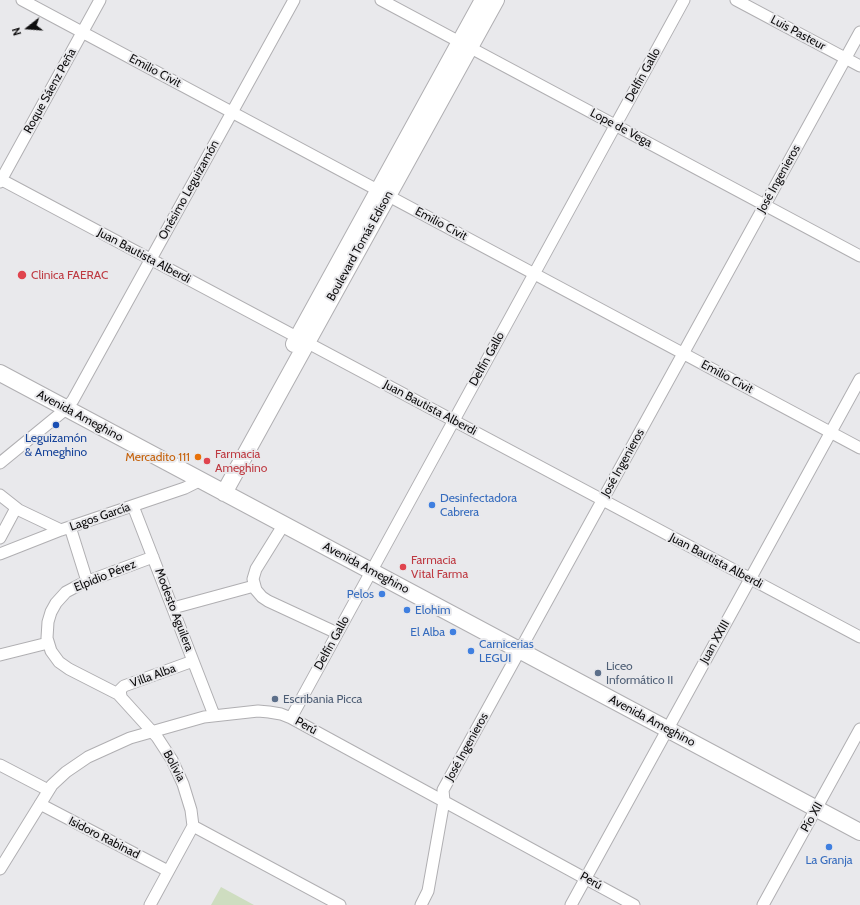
<!DOCTYPE html>
<meta charset="utf-8">
<style>
body{margin:0}
#map{position:relative;width:860px;height:905px;overflow:hidden;background:#e9e9ec;font-family:Cabin,sans-serif}
canvas{display:block}
.north{position:absolute;left:8px;top:8px;width:40px;height:40px;-webkit-text-stroke:3px #e9e9ec;paint-order:stroke;rotate:253deg;font-size:11px;font-weight:700;line-height:16px;text-align:center;color:#0e0d0e}
.north::after{content:'';display:block;margin:auto;width:14px;height:18px;background:#0e0d0e;clip-path:polygon(50% 0,100% 100%,50% 72%,0 100%)}
</style>
<div id="map">
<canvas width="860" height="905"></canvas>
<div class="north">N</div>
</div>
<script>
const context = document.querySelector('canvas').getContext('2d');
context.lineJoin = 'round';
function fill(path, color) { context.fillStyle = color; context.fill(path, 'evenodd'); }
const shape = rows => new Path2D(rows.map(r => 'M' + r).join(''));
function strokePath(path, color, width, dash) { context.strokeStyle = color; context.lineWidth = width; context.lineCap = dash ? 'butt' : 'round'; context.setLineDash(dash || []); context.stroke(path); }
function drawText(font, color, halo, rows, align = 'center') {
  context.font = font + ' Cabin,sans-serif'; context.lineWidth = 4; context.setLineDash([]); context.textBaseline = 'middle'; context.strokeStyle = halo; context.fillStyle = color; for (const [text, x, y, turn = 0] of rows) {
    context.save(); context.translate(x, y); context.rotate((+turn || 0) * Math.PI / 180); context.textAlign = isNaN(turn) ? turn : align; if (halo) context.strokeText(text, 0, 0); context.fillText(text, 0, 0); context.restore();
  }
}
fill(shape([
 [221,887,254,905,211,905]
]), '#ceddc0');
const street = shape([
 [22,0,860,448],
 [381,0,860,256],
 [736,0,860,66],
 [0,179,860,637],
 [0,182,100,0],
 [0,463,66,409,73,400,294,0],
 [0,495,19,510,61,530],
 [133,506,214,715],
 [284,524,256,569,253,579,256,590,262,597,268,601,337,633],
 [70,527,87,581],
 [0,538,16,508],
 [0,554,61,530,185,488,201,480],
 [153,557,83,583,66,592,56,603,51,612,48,622,47,638,51,651,59,662,69,669,118,694,157,737,172,760,183,784,191,810,193,826],
 [173,608,254,586],
 [0,655,48,643],
 [121,696,120,690,124,686,193,661],
 [291,718,684,0],
 [0,765,48,790],
 [40,804,168,871],
 [193,826,340,905],
 [0,869,52,785,66,772,88,757,130,738,204,717,258,711,269,712,281,714,291,718,634,905],
 [150,905,193,826],
 [421,905,428,891,444,801,443,790,860,32],
 [571,905,860,379],
 [763,905,860,729]
]);
const secondary = shape([
 [294,344,483,0],
 [0,373,860,832],
 [224,493,496,0]
]);
strokePath(street, '#b0afb2', 13);
strokePath(secondary, '#b0afb2', 18);
strokePath(street, '#fff', 11);
strokePath(secondary, '#fff', 16);
for (const [x, y, r, color] of [
 [22,275,5,"#e0444e"],
 [56,425,4,"#1a4fb4"],
 [198,457,4,"#e8710a"],
 [207,461,4,"#e0444e"],
 [432,505,4,"#3f7fe0"],
 [403,567,4,"#e0444e"],
 [382,594,4,"#3f7fe0"],
 [407,610,4,"#3f7fe0"],
 [453,632,4,"#3f7fe0"],
 [471,651,4,"#3f7fe0"],
 [598,673,4,"#5c6f8a"],
 [275,699,4,"#5c6f8a"],
 [829,847,4,"#3f7fe0"]
]) { const dot = new Path2D(); dot.arc(x, y, r, 0, 2 * Math.PI); context.fillStyle = color; context.fill(dot); strokePath(dot, '#e9e9ec', 1.5); }
drawText('12px', '#0e0d0e', '#e9e9ec', [
 ["Luis Pasteur",798,33,28],
 ["Emilio Civit",155,71,28],
 ["Delfín Gallo",643,75,-61],
 ["Roque Sáenz Peña",50,91,-61],
 ["Lope de Vega",621,128,28],
 ["José Ingenieros",779,179,-61],
 ["Onésimo Leguizamón",189,190,-61],
 ["Emilio Civit",441,224,28],
 ["Boulevard Tomás Edison",360,246,-61],
 ["Juan Bautista Alberdi",144,256,28],
 ["Delfín Gallo",487,359,-61],
 ["Emilio Civit",727,377,28],
 ["Juan Bautista Alberdi",430,408,28],
 ["Avenida Ameghino",80,416,28],
 ["José Ingenieros",623,463,-61],
 ["Lagos García",100,517,-19],
 ["Juan Bautista Alberdi",716,561,28],
 ["Avenida Ameghino",366,568,28],
 ["Elpidio Pérez",105,576,-22],
 ["Modesto Aguilera",174,610,69],
 ["Juan XXIII",715,642,-61],
 ["Delfín Gallo",332,643,-61],
 ["Villa Alba",153,676,-20],
 ["Avenida Ameghino",652,721,28],
 ["Perú",306,726,29],
 ["José Ingenieros",467,747,-61],
 ["Bolivia",174,766,62],
 ["Pío XII",812,817,-61],
 ["Isidoro Rabinad",104,838,27],
 ["Perú",591,881,29]
]);
drawText('12px', '#be3a42', '#e9e9ec', [
 ["Clinica FAERAC",31,275],
 ["Farmacia",215,454],
 ["Ameghino",215,468],
 ["Farmacia",411,560],
 ["Vital Farma",411,574]
], 'left');
drawText('12px', '#164399', '#e9e9ec', [
 ["Leguizamón",56,438],
 ["& Ameghino",56,452]
]);
drawText('12px', '#c56008', '#e9e9ec', [
 ["Mercadito 111",190,457]
], 'right');
drawText('12px', '#366cbe', '#e9e9ec', [
 ["Desinfectadora",440,498],
 ["Cabrera",440,512],
 ["Pelos",374,594,"right"],
 ["Elohim",415,610],
 ["El Alba",445,632,"right"],
 ["Carnicerias",479,644],
 ["LEGUI",479,658],
 ["La Granja",829,860,"center"]
], 'left');
drawText('12px', '#4e5e75', '#e9e9ec', [
 ["Liceo",606,666],
 ["Informático II",606,680],
 ["Escribania Picca",283,699]
], 'left');
</script>
